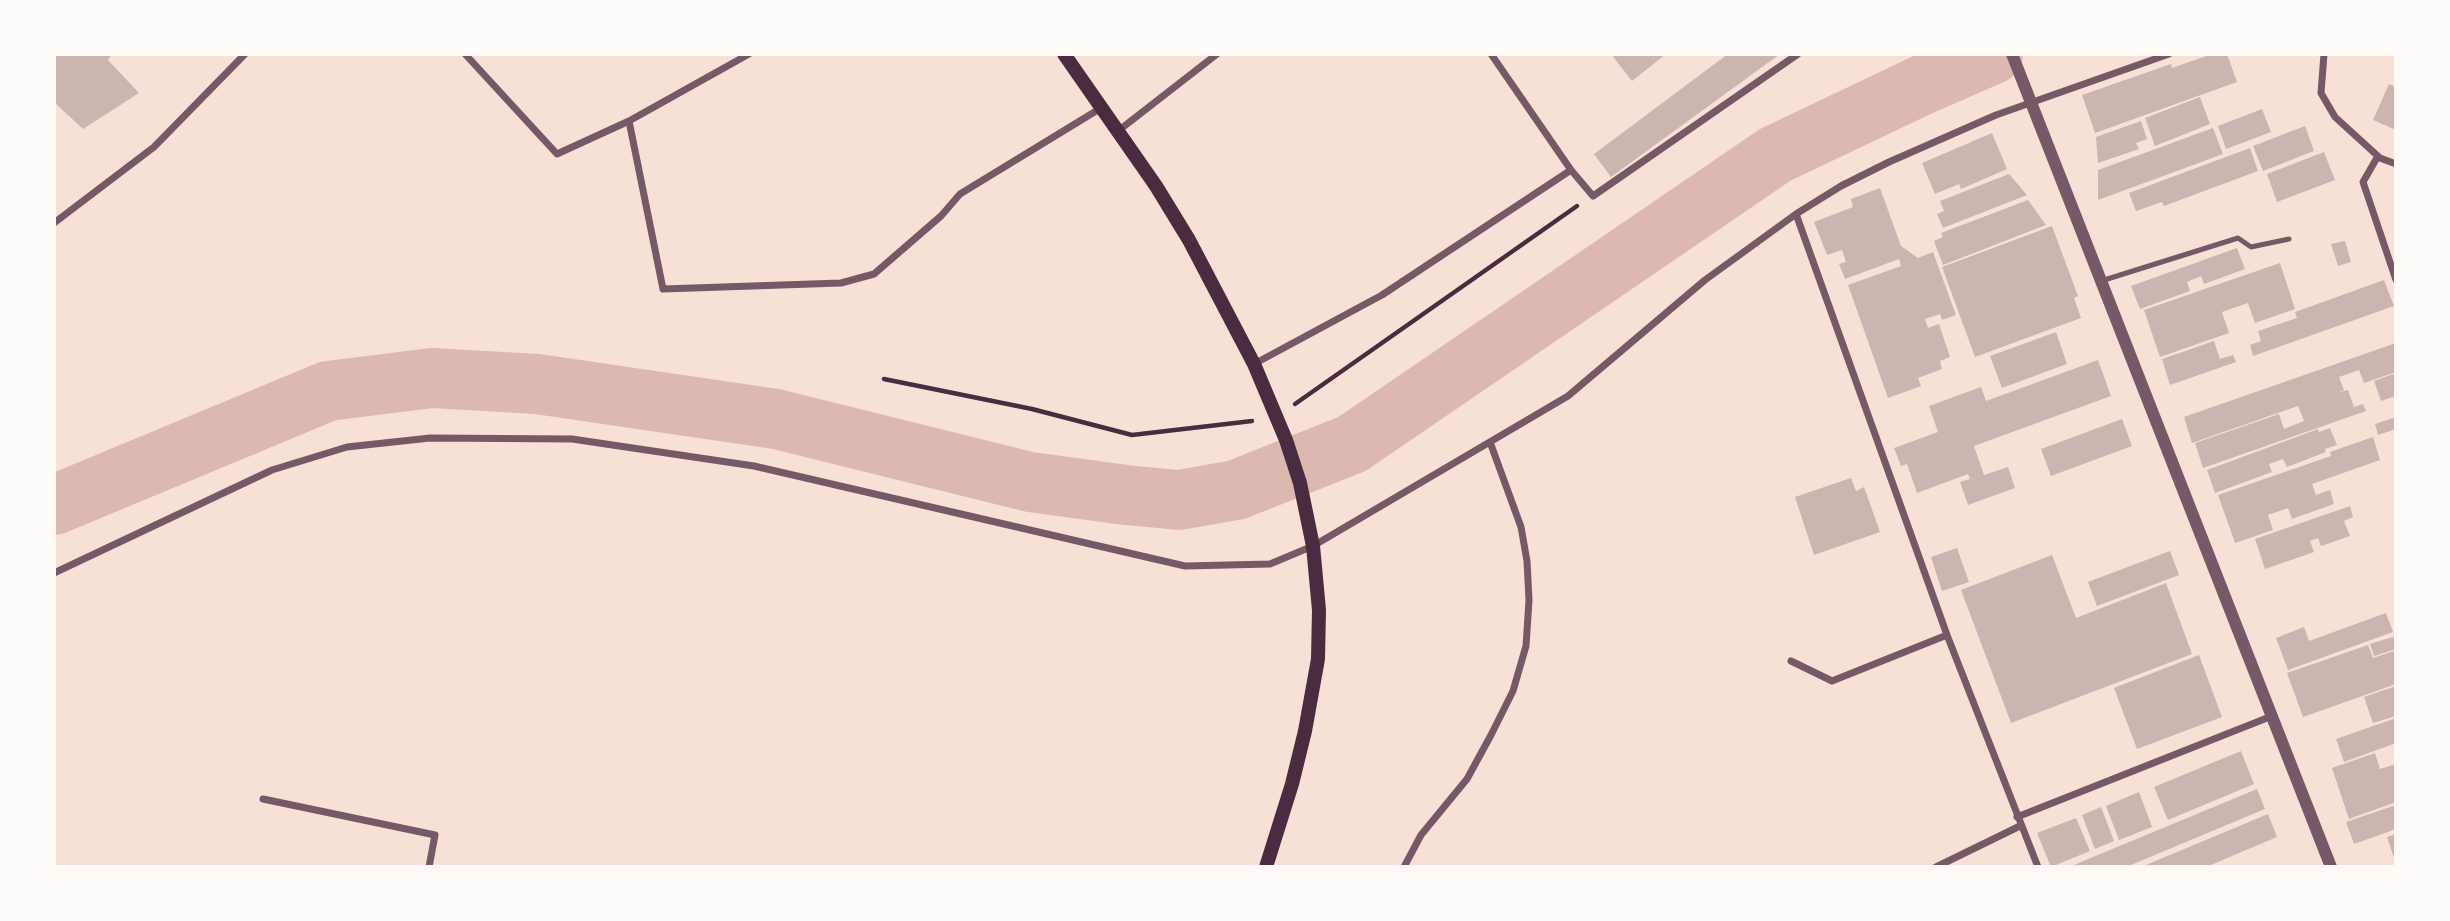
<!DOCTYPE html>
<style>
body{margin:0}
#map{position:relative;width:2450px;height:921px;overflow:hidden;background:#f7e1d7;font-family:Arial,sans-serif}
canvas{display:block}
.frame{position:absolute;inset:0;border:56px solid #fffaf5;pointer-events:none}
</style>
<div id="map">
<canvas width="2450" height="921"></canvas>
<div class="frame"></div>
</div>
<script>
const context = document.querySelector('canvas').getContext('2d');
context.lineJoin = 'round';
const shape = rows => new Path2D(rows.map(r => 'M' + r).join(''));
function strokePath(path, color, width, dash) { context.strokeStyle = color; context.lineWidth = width; context.lineCap = dash ? 'butt' : 'round'; context.setLineDash(dash || []); context.stroke(path); }
function fill(path, color) { context.fillStyle = color; context.fill(path, 'evenodd'); }
strokePath(shape([
 [54,505,328,391,432,378,537,384,776,419,1030,482,1126,495,1179,500,1236,490,1352,444,1775,155,1922,85,1993,54]
]), '#dcb8b0', 60);
fill(shape([
 [54,54,112,54,108,60,139,93,83,129,54,102],
 [1611,54,1666,54,1632,81],
 [1728,54,1780,54,1611,177,1594,154],
 [2212,54,2227,54,2237,82,2095,133,2082,95,2171,64,2172,68],
 [2389,84,2396,87,2396,130,2373,120],
 [2200,97,2210,124,2155,146,2145,118],
 [2262,109,2271,132,2226,149,2218,126],
 [2141,121,2147,139,2136,143,2139,149,2098,163,2096,137],
 [2305,126,2314,151,2263,171,2253,146],
 [2213,128,2223,154,2098,200,2098,170],
 [1992,133,2007,169,1961,189,1959,184,1935,194,1922,163],
 [2250,148,2258,171,2164,206,2162,202,2136,211,2129,193],
 [2324,152,2335,180,2277,202,2267,174],
 [2009,174,2027,195,1943,228,1937,214,1944,211,1940,201],
 [1880,188,1901,246,1918,258,1933,252,1956,315,1942,320,1940,314,1925,319,1928,328,1939,324,1950,357,1940,361,1942,369,1918,378,1921,386,1888,398,1848,285,1901,266,1899,259,1845,279,1839,264,1846,262,1842,250,1827,255,1814,222,1853,207,1851,199],
 [2028,200,2046,225,1943,265,1934,241,1943,237,1941,233],
 [2052,226,2078,296,2074,298,2081,318,1975,357,1942,267],
 [2345,241,2351,262,2338,266,2331,244],
 [2237,248,2245,269,2204,284,2201,276,2187,282,2190,291,2140,309,2131,286],
 [2280,263,2295,309,2255,323,2248,303,2222,312,2229,333,2160,357,2144,310],
 [2384,280,2394,306,2253,356,2250,345,2261,341,2258,331,2297,318,2295,312],
 [2056,332,2067,364,2002,388,1990,356],
 [2214,341,2220,359,2233,355,2236,362,2170,385,2162,359],
 [2396,343,2396,372,2364,383,2359,370,2339,377,2344,390,2337,393,2348,390,2354,407,2363,404,2366,411,2203,468,2195,443,2279,414,2284,429,2304,421,2298,406,2192,443,2184,417],
 [2098,360,2111,396,1974,446,1984,475,2008,467,2015,488,1968,505,1960,482,1970,479,1968,474,1917,493,1907,464,1901,466,1894,448,1938,432,1929,406,1981,387,1986,401],
 [2396,373,2396,396,2381,401,2374,381],
 [2396,417,2396,429,2378,435,2375,424],
 [2122,419,2132,446,2051,476,2041,449],
 [2330,428,2337,445,2325,449,2326,452,2287,467,2283,459,2269,464,2272,472,2215,493,2207,470,2318,429,2319,432],
 [2373,437,2380,460,2312,484,2316,495,2330,490,2334,504,2292,519,2288,508,2268,515,2273,530,2235,543,2218,495,2331,456,2330,452],
 [1851,478,1856,491,1864,487,1880,532,1814,555,1795,497],
 [2350,506,2353,517,2344,521,2350,536,2321,546,2318,538,2310,541,2314,552,2265,569,2255,539],
 [1957,548,1969,582,1942,591,1931,557],
 [2170,551,2179,575,2097,606,2088,582],
 [2052,555,2076,618,2166,583,2192,654,2011,723,1961,590],
 [2386,613,2393,632,2288,670,2276,638,2304,627,2309,641],
 [2396,636,2396,649,2374,656,2370,644],
 [2368,645,2373,658,2394,651,2396,684,2303,717,2287,673],
 [2199,655,2222,717,2137,749,2114,688],
 [2396,686,2396,716,2373,723,2364,697],
 [2396,718,2396,743,2344,762,2336,739],
 [2241,751,2254,784,2168,820,2154,787],
 [2375,753,2380,769,2396,764,2396,802,2349,819,2332,768],
 [2257,789,2265,809,2126,867,2069,867],
 [2139,792,2152,827,2119,840,2106,806],
 [2396,805,2396,829,2354,844,2346,822],
 [2101,807,2114,841,2095,849,2082,815],
 [2268,814,2277,837,2206,867,2141,867],
 [2076,818,2090,851,2051,867,2037,833],
 [2396,834,2396,861,2395,861,2387,837]
]), '#ccb4b1');
strokePath(shape([
 [884,379,1032,409,1132,435,1252,421],
 [1295,404,1577,206]
]), '#4a2c40', 4.5);
strokePath(shape([
 [2101,281,2238,238,2251,247,2289,239]
]), '#755966', 5);
strokePath(shape([
 [465,54,557,154,629,121,749,54],
 [1491,54,1571,170],
 [2324,54,2321,93,2335,117,2380,158,2396,164],
 [629,121,663,289,841,283,874,274,941,216,960,194,1101,108],
 [1118,131,1217,54],
 [2378,156,2363,182,2396,280],
 [1796,214,1947,635,2038,867],
 [54,223,154,147,245,54],
 [1254,364,1382,295,1571,170,1593,196,1798,54],
 [54,573,272,470,347,447,430,438,572,439,754,466,1185,566,1270,564,1313,546,1568,396,1705,280,1796,214,1841,186,1889,162,1996,115,2169,54],
 [1791,661,1832,681,1947,635],
 [263,799,435,835,429,867],
 [2017,817,2272,716],
 [1404,867,1421,835,1467,779,1491,735,1513,691,1526,646,1529,600,1527,561,1521,527,1490,442],
 [1936,867,2020,826]
]), '#755966', 7);
strokePath(shape([
 [2012,54,2331,867]
]), '#755966', 12);
strokePath(shape([
 [1064,54,1156,186,1189,240,1254,364,1286,440,1300,483,1313,546,1319,610,1318,659,1305,731,1292,784,1266,867]
]), '#4a2c40', 14);
</script>
